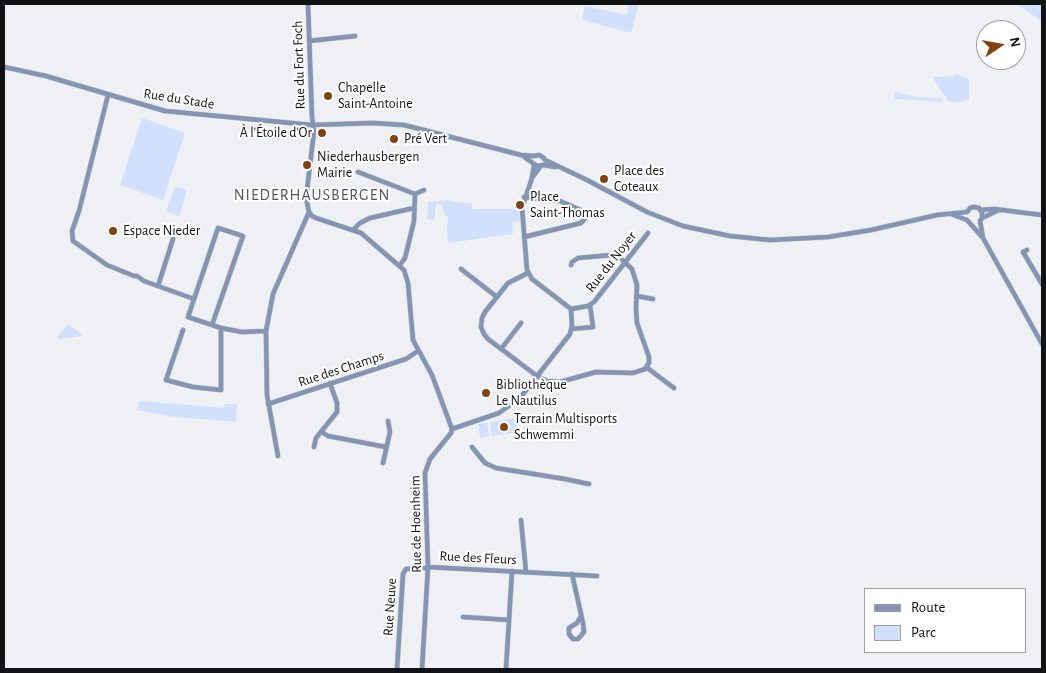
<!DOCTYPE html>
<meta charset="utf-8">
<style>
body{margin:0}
#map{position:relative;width:1046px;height:673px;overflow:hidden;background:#eef0f4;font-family:"Alegreya Sans",sans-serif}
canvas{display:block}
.frame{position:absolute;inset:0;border:5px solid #111213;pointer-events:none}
.legend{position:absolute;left:864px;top:588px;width:162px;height:65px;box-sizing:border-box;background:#fff;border:1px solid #a0a0a1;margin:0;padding:6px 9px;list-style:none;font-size:15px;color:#111213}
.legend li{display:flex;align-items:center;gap:10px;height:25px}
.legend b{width:25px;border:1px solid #a0a0a1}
.north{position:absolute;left:976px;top:20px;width:50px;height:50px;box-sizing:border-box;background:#fff;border:1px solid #a0a0a1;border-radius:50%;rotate:78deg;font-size:14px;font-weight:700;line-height:20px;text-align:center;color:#111213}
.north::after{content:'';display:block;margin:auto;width:18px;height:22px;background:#84420e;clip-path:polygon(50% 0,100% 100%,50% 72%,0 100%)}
</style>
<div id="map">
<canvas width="1046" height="673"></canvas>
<div class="frame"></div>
<ul class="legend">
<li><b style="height:6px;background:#8495b4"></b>Route</li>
<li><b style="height:14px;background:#d1e0fc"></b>Parc</li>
</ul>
<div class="north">N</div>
</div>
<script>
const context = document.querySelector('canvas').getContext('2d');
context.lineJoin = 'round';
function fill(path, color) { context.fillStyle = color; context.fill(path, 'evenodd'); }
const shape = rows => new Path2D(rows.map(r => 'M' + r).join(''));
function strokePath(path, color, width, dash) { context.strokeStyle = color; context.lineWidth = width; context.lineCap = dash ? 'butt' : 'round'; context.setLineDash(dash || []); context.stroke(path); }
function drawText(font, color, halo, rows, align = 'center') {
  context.font = font + ' "Alegreya Sans",sans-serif'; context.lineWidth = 4; context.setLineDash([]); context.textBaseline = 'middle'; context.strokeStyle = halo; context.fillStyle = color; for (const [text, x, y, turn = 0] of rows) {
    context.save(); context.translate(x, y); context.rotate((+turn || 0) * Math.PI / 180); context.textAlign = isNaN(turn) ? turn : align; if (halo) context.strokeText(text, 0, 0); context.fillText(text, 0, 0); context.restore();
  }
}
fill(shape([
 [628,4,639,4,631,33,582,20,585,6,627,15],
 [1016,4,1042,4,1042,23,1036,17],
 [956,74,969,79,969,99,961,102,949,102,932,77,954,76],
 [895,92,916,97,941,98,943,102,893,99],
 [142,118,185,133,163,200,120,185],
 [175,186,187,190,179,216,166,211],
 [451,200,451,202,472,203,472,209,519,209,520,221,512,222,513,234,448,243,447,227,448,216,444,215,443,205,437,204,435,207,435,220,427,219,428,202],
 [69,324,81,334,82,336,61,339,57,337],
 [140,401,224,408,225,404,237,404,236,422,167,416,136,410],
 [515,418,518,432,492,436,490,422],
 [487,423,489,436,480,438,478,424]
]), '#d1e0fc');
const minor = shape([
 [308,4,312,117,314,132,306,198,309,212,312,216,316,218,361,233,404,270,408,283,413,340,432,375,452,429,451,433,430,459,425,473,428,567,422,669],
 [309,41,355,36],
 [4,67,46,76,165,111,312,125,373,123,404,125,521,155,534,156,539,155,544,158,545,160,587,180,647,212,683,226,730,236,770,240,828,237,871,230,937,215,967,212,970,208,974,207,979,208,982,212,982,218,980,221,983,238],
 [108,95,79,211,72,231,73,241,107,265,134,276,137,276,144,281,194,299],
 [523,156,537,166,544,165,555,167],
 [534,165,532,178,540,167],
 [358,172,415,194],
 [532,178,522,208,527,270,532,279,571,309],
 [980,210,994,209,1042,215],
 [951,214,967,220,983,238,1042,344],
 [982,218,999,210],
 [354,229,360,223,370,218,414,208],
 [524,237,581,223,587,216,583,211,560,201,524,197],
 [1027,250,1023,252,1042,284],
 [400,265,405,258,414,221,415,194,424,190],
 [461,269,497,297],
 [528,273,508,283,485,312,482,318,481,327,484,334,488,339,537,376,547,381,560,382,596,372,633,373,645,369,649,363,649,357,637,323,636,309,637,285,632,269,620,258,612,255,578,258,572,262,571,265],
 [158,286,173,239],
 [637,296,653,299],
 [212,325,243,236,218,228,188,317,221,328,242,332,266,331],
 [571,329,593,327,590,305],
 [183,330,166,380,193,387,221,390,221,328],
 [501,349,521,323],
 [646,367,674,388],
 [268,404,406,359,418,351],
 [452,429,499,413,520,398,570,334,572,326,571,309,588,306,594,302,648,233],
 [322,432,328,436,386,447],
 [314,447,316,438,337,412,337,403,330,383],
 [472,447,485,463,496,468,565,479,589,484],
 [278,456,267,395,266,331,273,294,309,212],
 [383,463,390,432,388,421],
 [521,520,526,572],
 [428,567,597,576],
 [572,574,583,623,584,632,578,639,573,639,569,634,569,628,577,623,581,616],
 [463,617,509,620],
 [397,669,403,574,406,569,428,568],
 [506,669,512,571]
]);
strokePath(minor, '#cbccd0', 5.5);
strokePath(minor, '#8495b4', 4.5);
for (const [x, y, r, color] of [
 [328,96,5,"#84420e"],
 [322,133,5,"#84420e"],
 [394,139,5,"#84420e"],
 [307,165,5,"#84420e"],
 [604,179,5,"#84420e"],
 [520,205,5,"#84420e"],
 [113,231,5,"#84420e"],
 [486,393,5,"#84420e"],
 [504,427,5,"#84420e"]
]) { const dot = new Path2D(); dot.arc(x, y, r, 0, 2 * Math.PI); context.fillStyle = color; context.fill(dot); strokePath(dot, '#fff', 2); }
drawText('14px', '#111213', '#fff', [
 ["Rue du Fort Foch",299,65,-92],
 ["Rue du Stade",179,99,9],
 ["Rue du Noyer",611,262,-52],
 ["Rue des Champs",341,369,-18],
 ["Rue de Hoenheim",416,524,-91],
 ["Rue des Fleurs",478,558,3],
 ["Rue Neuve",390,607,-86]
]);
drawText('14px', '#111213', '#fff', [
 ["Chapelle",338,88],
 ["Saint-Antoine",338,104],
 ["À l'Étoile d'Or",312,133,"right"],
 ["Pré Vert",404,139],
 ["Niederhausbergen",317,157],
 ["Mairie",317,173],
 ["Place des",614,171],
 ["Coteaux",614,187],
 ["Place",530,197],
 ["Saint-Thomas",530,213],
 ["Espace Nieder",123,231],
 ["Bibliothèque",496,385],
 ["Le Nautilus",496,401],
 ["Terrain Multisports",514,419],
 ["Schwemmi",514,435]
], 'left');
context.letterSpacing = '1px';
drawText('16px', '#545659', '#fff', [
 ["NIEDERHAUSBERGEN",312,195]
]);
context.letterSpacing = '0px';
</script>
